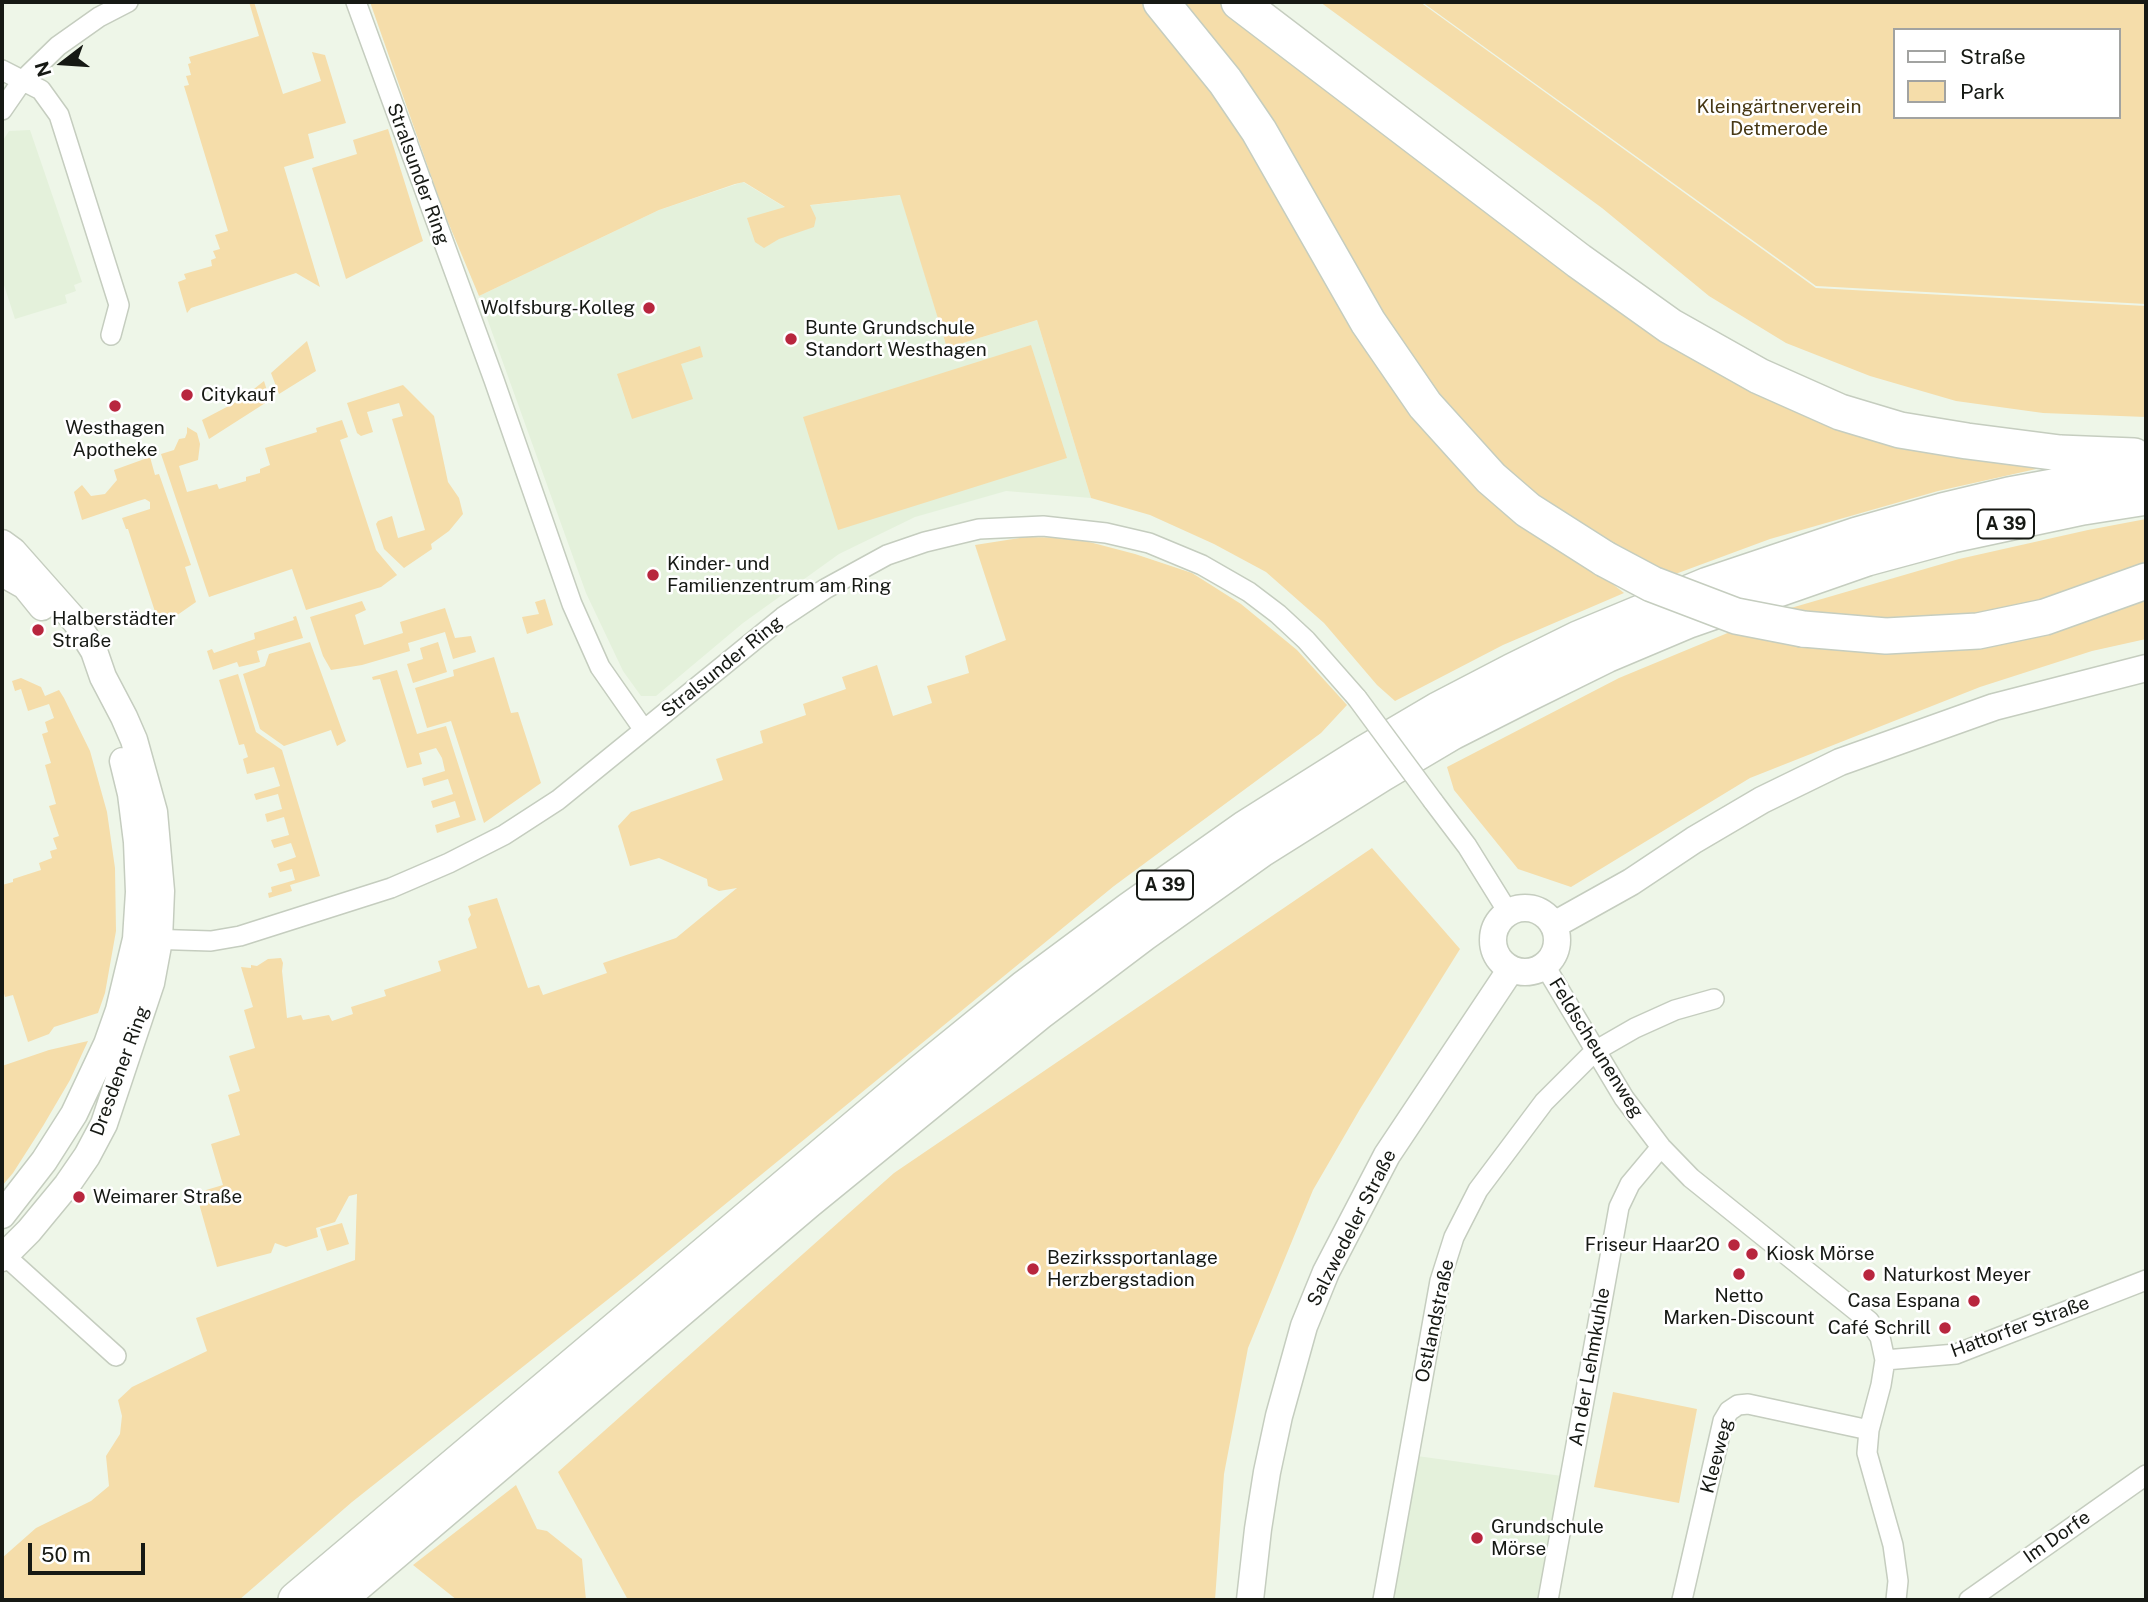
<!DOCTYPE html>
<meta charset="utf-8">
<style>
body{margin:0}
#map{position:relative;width:2148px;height:1602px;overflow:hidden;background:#eef6e8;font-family:"Public Sans",sans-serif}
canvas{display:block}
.frame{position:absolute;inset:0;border:4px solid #161914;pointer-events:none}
.legend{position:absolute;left:1893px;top:28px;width:228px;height:91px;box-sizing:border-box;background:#fff;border:2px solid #a2a3a1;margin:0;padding:9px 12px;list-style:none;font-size:21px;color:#161914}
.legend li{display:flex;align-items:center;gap:14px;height:35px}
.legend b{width:35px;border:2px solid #a2a3a1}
.north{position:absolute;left:28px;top:28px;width:70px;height:70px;-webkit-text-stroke:5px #fff;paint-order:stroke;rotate:253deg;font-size:19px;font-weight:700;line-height:28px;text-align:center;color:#161914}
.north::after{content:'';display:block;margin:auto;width:24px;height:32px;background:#161914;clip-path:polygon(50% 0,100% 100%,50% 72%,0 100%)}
.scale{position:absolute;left:28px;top:1543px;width:117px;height:32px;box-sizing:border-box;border:4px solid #161914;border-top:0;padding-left:9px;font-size:21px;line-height:24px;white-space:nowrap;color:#161914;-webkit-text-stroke:5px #fff;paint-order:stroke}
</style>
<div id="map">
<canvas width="2148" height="1602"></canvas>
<div class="frame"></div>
<ul class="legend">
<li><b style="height:9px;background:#fff"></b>Straße</li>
<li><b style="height:19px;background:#f5ddaa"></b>Park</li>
</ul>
<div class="north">N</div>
<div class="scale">50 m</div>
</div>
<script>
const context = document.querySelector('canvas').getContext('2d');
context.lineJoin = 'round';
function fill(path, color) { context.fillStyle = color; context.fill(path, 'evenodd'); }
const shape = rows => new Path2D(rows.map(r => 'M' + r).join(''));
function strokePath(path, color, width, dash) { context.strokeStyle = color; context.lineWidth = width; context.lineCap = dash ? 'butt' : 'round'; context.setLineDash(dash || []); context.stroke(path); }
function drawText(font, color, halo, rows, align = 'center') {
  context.font = font + ' "Public Sans",sans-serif'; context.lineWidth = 5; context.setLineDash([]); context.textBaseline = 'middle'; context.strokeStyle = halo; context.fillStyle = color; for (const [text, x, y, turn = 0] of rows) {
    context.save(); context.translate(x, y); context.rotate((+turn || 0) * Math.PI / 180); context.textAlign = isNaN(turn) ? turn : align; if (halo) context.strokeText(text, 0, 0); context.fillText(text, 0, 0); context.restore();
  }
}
fill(shape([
 [30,130,82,282,74,285,76,291,65,295,67,303,15,319,2,279,2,142,9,131],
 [743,182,786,208,901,195,947,348,1037,320,1091,498,1006,491,915,517,839,554,743,623,656,696,641,696,623,671,586,593,479,296,659,210],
 [1417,1456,1562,1476,1540,1600,1392,1600]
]), '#e4f1db');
fill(shape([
 [249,2,254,2,283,94,321,81,312,52,325,55,346,123,308,134,314,158,284,167,320,287,296,273,191,308,187,313,178,282,186,279,184,274,212,266,211,260,216,258,213,251,220,249,215,235,228,231,184,86,189,85,186,76,191,75,188,64,191,63,189,57,259,36],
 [370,2,1143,2,1184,47,1215,89,1357,329,1589,565,1624,593,1503,645,1395,701,1377,685,1324,623,1266,572,1214,544,1150,515,1091,498,1037,320,947,348,900,195,810,205,816,218,814,227,779,239,764,248,755,242,747,218,785,207,744,182,735,184,659,210,479,296,443,210],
 [1177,2,1219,2,1570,272,1664,337,2054,465,1938,491,1770,539,1670,576,1535,502,1425,388],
 [1320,2,1420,2,1816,288,2146,306,2146,417,2043,413,1956,401,1870,376,1786,343,1709,296,1602,208],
 [1422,2,2146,2,2146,304,1816,286],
 [1894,30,2118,30,2118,117,1894,117],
 [388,129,423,241,346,279,312,168,357,154,353,140],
 [307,341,316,371,279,394,271,373],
 [1031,345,1067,458,838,530,803,417],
 [700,346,703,357,681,364,693,399,632,419,617,374],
 [264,381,270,400,209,439,202,420,240,400],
 [403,385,434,416,448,482,459,498,463,514,449,531,431,544,432,549,404,568,384,549,376,524,378,521,392,516,398,538,425,530,392,419,403,416,399,403,367,412,373,432,361,436,357,433,347,403],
 [342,420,348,437,340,440,376,550,397,575,381,587,306,610,292,569,209,597,161,454,174,450,179,439,185,438,187,433,187,427,197,433,200,444,198,460,179,466,187,492,217,484,219,489,246,481,246,477,260,473,260,469,270,465,265,448,317,432,316,428],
 [150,457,155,475,159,474,191,565,185,567,196,602,160,627,128,529,126,529,122,518,150,509,150,502,145,499,138,501,82,520,74,492,82,485,91,496,105,494,117,480,114,470],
 [2146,519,2146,562,2005,613,1882,625,1784,610,1959,559,2088,530],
 [1026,537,1074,538,1135,554,1192,573,1241,604,1297,650,1347,705,1321,733,1114,886,635,1278,352,1502,239,1600,2,1600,2,1558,36,1528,91,1501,109,1486,106,1456,120,1434,122,1416,118,1400,132,1387,207,1351,196,1318,355,1260,357,1194,349,1196,335,1222,316,1228,318,1237,286,1247,275,1243,271,1253,217,1267,196,1193,223,1185,211,1144,240,1135,228,1095,240,1091,229,1056,255,1048,244,1010,253,1007,241,967,251,968,251,965,257,966,268,959,281,958,283,963,282,971,287,1018,301,1015,303,1020,329,1015,332,1021,353,1014,351,1007,386,996,384,990,441,971,438,961,477,948,468,919,471,915,468,906,497,898,528,988,539,985,543,995,607,973,603,963,676,938,737,888,719,891,708,886,707,879,659,858,630,866,618,826,631,812,723,780,716,759,763,743,760,731,806,715,803,704,846,689,842,677,877,665,893,716,932,703,927,686,969,673,965,656,1006,640,975,545],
 [2146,594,2146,639,2092,651,1980,687,1750,778,1571,887,1518,869,1454,790,1447,767,1619,678,1730,632,1838,650,1885,651],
 [545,599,553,625,527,634,522,617,539,614,535,602],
 [362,601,366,610,355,615,364,645,403,633,400,622,445,608,455,638,471,636,476,652,453,659,445,632,408,643,410,651,362,665,331,670,323,656,310,617],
 [296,616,303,638,257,651,260,662,239,667,237,662,213,670,207,651,212,649,214,653,255,639,254,633,294,620,293,617],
 [310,642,346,741,337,746,331,730,284,746,260,729,243,674,265,666,269,654],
 [438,642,447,672,413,683,407,664,423,659,420,648],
 [494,657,511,713,518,712,541,783,484,823,451,721,427,728,415,688,454,676,453,670],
 [397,670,417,734,446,726,476,820,437,833,435,825,460,817,455,801,433,808,431,801,453,794,448,779,424,786,422,778,445,771,442,758,436,748,419,753,422,764,407,768,380,679,373,680,372,677],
 [238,674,256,732,282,750,320,876,290,885,292,891,269,898,268,893,272,892,271,887,295,880,292,869,280,872,277,864,296,857,291,843,274,848,271,840,289,835,284,817,267,822,265,814,282,809,278,794,256,800,254,794,280,786,274,767,247,774,243,759,248,757,244,744,239,745,219,680],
 [21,678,41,687,45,696,59,690,64,698,90,751,107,812,115,868,116,931,105,993,98,1013,54,1027,49,1034,28,1042,13,995,5,997,2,987,2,885,13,882,13,879,41,870,39,863,52,858,50,851,57,849,53,838,59,836,49,806,56,804,45,765,51,763,42,734,48,732,45,722,54,718,49,704,28,711,21,689,15,691,12,681],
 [1372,848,1460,949,1360,1109,1313,1190,1248,1348,1224,1474,1215,1600,628,1600,558,1472,894,1173],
 [88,1041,70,1080,43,1126,13,1173,2,1186,2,1066,49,1050],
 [342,1223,349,1244,327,1251,320,1229],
 [1613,1392,1697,1409,1679,1503,1594,1487],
 [516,1485,537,1529,547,1531,582,1559,586,1600,457,1600,413,1565]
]), '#f5ddaa');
const street = shape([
 [356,2,494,380,572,604,600,667,644,730],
 [2,70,41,90,59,115,119,305,111,335],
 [2,110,22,81,58,46,99,17,128,2],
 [1433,801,1467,846,1508,912],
 [147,939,211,941,240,936,391,888,449,863,504,835,558,800,783,617,825,589,887,555,925,542,979,529,1043,526,1106,533,1149,543,1202,565,1249,592,1278,614,1306,640,1357,698],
 [1545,966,1624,1098,1661,1147,1691,1178,1869,1321,1880,1337,1885,1360,1881,1385,1869,1430,1867,1453,1893,1545,1898,1581,1896,1600],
 [2,1253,116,1356],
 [1885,1360,1956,1354,2146,1280],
 [1383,1600,1440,1281,1454,1237,1478,1190,1544,1102,1595,1051,1635,1028,1675,1010,1714,999],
 [1548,1600,1619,1207,1630,1184,1661,1147],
 [1682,1600,1723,1421,1729,1411,1738,1405,1748,1404,1869,1430],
 [1969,1600,2146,1475]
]);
const secondary = shape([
 [2,543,13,551,76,622,94,651,103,677,124,717,134,740,154,812,161,891,159,940,151,983,104,1124,87,1156,67,1185,29,1231,2,1258],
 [2,573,25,586,42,607],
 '1493 940a32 32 0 1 1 64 0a32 32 0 1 1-64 0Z',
 [1554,925,1631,882,1694,840,1762,800,1840,762,1994,707,2146,668],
 [2,1215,44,1161,74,1114,107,1044,119,1010,136,939,139,892,137,842,131,794,123,761],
 [1250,1600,1258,1529,1267,1472,1279,1416,1304,1326,1326,1272,1387,1155,1511,969]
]);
const highway = shape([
 [1161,2,1225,81,1259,131,1368,322,1425,405,1491,478,1528,510,1605,559],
 [1239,2,1579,261,1670,326,1759,376,1840,412,1900,430,1967,441,2060,453,2134,456],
 [1803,629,1886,636,1978,631,2045,617,2146,581],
 [296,1600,922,1072,1025,988,1130,910,1246,828,1365,753,1438,710,1513,671,1578,639,1708,585,1857,535,1942,511,2009,495,2146,470],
 [337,1600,807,1201,1040,1011,1142,934,1260,850,1381,774,1452,732,1525,695,1606,655,1689,620,1867,558,1952,535,2083,507,2146,497]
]);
strokePath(street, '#c5cdbf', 22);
strokePath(secondary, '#c5cdbf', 29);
strokePath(highway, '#c5cdbf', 38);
strokePath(street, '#fff', 19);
strokePath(secondary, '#fff', 26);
strokePath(highway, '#fff', 35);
const streetBridge = shape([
 [1357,698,1433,801]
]);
const highwayBridge = shape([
 [1605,559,1652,584,1736,616,1803,629]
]);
strokePath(streetBridge, '#c5cdbf', 22, []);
strokePath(highwayBridge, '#c5cdbf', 38, []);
strokePath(streetBridge, '#fff', 19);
strokePath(highwayBridge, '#fff', 35);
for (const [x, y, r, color] of [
 [649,308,7,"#b8263e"],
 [791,339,7,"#b8263e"],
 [187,395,7,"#b8263e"],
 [115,406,7,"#b8263e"],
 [653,575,7,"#b8263e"],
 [38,630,7,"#b8263e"],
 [79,1197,7,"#b8263e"],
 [1734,1245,7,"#b8263e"],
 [1752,1254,7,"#b8263e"],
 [1033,1269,7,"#b8263e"],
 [1739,1274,7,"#b8263e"],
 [1869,1275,7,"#b8263e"],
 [1974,1301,7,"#b8263e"],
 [1945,1328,7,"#b8263e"],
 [1477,1538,7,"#b8263e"]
]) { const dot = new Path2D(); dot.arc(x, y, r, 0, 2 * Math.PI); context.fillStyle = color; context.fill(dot); strokePath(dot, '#fff', 2.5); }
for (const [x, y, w] of [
 [2006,524,56],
 [1165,885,56]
]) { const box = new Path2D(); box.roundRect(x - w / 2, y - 14.5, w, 29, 5); context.fillStyle = '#fff'; context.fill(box); strokePath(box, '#161914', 2); }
drawText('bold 18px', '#161914', null, [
 ["A 39",2006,524],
 ["A 39",1165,885]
]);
drawText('19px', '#473814', '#fff', [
 ["Kleingärtnerverein",1779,107],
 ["Detmerode",1779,129]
]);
drawText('19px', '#161914', '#fff', [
 ["Stralsunder Ring",418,174,70],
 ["Stralsunder Ring",722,667,-39],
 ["Feldscheunenweg",1596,1048,58],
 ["Dresdener Ring",120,1071,-70],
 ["Salzwedeler Straße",1352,1228,-63],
 ["Ostlandstraße",1435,1321,-78],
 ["Hattorfer Straße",2020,1327,-20],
 ["An der Lehmkuhle",1590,1367,-80],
 ["Kleeweg",1717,1456,-75],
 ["Im Dorfe",2057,1537,-35]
]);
drawText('19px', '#161914', '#fff', [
 ["Wolfsburg-Kolleg",635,308,"right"],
 ["Bunte Grundschule",805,328],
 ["Standort Westhagen",805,350],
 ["Citykauf",201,395],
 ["Westhagen",115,428,"center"],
 ["Apotheke",115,450,"center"],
 ["Kinder- und",667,564],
 ["Familienzentrum am Ring",667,586],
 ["Halberstädter",52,619],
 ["Straße",52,641],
 ["Weimarer Straße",93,1197],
 ["Friseur Haar2O",1720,1245,"right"],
 ["Kiosk Mörse",1766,1254],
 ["Bezirkssportanlage",1047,1258],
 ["Herzbergstadion",1047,1280],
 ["Naturkost Meyer",1883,1275],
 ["Netto",1739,1296,"center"],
 ["Marken-Discount",1739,1318,"center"],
 ["Casa Espana",1960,1301,"right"],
 ["Café Schrill",1931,1328,"right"],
 ["Grundschule",1491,1527],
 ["Mörse",1491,1549]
], 'left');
</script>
